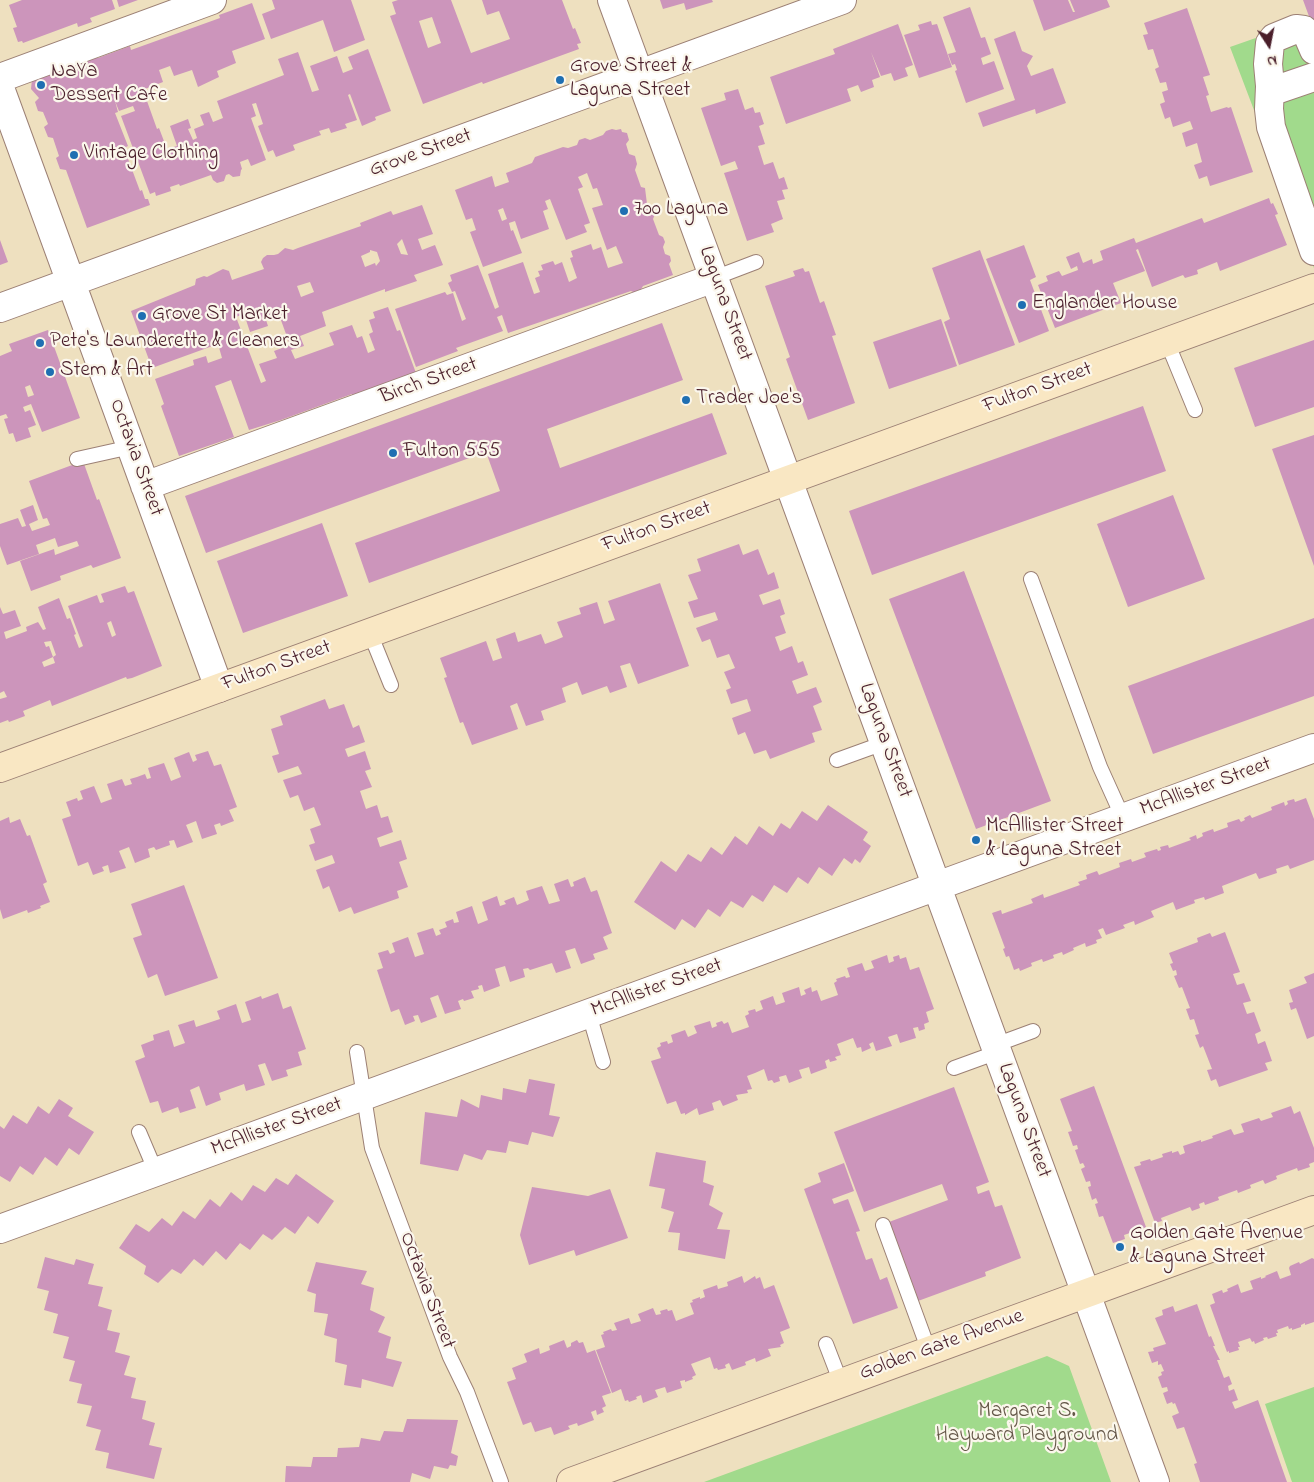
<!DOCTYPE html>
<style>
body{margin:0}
#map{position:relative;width:1314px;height:1482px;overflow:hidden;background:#eee0bf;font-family:"Indie Flower",sans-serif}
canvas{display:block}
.north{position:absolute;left:1244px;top:20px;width:50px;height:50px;-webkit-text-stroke:4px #fbf7ec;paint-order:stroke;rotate:169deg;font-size:14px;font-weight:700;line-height:20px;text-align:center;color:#4a1f2b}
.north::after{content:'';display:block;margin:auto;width:18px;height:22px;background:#4a1f2b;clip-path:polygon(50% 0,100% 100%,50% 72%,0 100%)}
</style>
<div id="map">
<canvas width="1314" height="1482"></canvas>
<div class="north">N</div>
</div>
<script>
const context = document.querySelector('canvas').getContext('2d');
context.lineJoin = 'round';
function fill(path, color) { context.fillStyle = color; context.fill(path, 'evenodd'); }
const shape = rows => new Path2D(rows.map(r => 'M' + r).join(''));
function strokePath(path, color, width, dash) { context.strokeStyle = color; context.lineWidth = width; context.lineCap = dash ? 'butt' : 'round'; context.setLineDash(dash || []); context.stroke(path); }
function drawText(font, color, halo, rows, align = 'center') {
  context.font = font + ' "Indie Flower",sans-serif'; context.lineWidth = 4.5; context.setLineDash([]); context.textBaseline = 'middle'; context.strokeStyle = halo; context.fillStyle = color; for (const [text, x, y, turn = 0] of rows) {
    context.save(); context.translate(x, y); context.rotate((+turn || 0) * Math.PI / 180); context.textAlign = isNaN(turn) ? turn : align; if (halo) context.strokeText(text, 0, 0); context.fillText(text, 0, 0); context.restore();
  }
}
fill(shape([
 [1310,19,1314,31,1314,268,1230,47],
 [1047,1356,1069,1366,1111,1482,704,1482],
 [1314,1387,1314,1482,1292,1482,1265,1404]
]), '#a1da8c');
fill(shape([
 [22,0,112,0,115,9,90,18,92,22,78,27,77,23,23,43,22,41,18,42,13,28,17,27,9,5],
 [117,0,138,0,119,7],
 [272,0,351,0,365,40,334,52,323,20,271,39,262,14,275,9],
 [398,0,451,0,471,53,510,39,499,11,487,15,482,0,562,0,573,29,575,28,581,43,577,44,579,49,483,84,482,82,423,104,390,16,396,14,392,2],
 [432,17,441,43,428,48,419,21],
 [660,0,712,0,713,2,686,10,684,3,663,9],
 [1033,0,1068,0,1073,12,1075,12,1070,0,1107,0,1110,7,1044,31],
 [1303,0,1314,0,1314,30],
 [252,3,265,39,232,51,236,63,217,71,219,77,198,87,192,70,174,76,170,66,159,70,163,82,145,89,147,101,157,129,159,128,167,149,177,146,170,126,188,119,191,128,188,129,193,140,197,138,194,129,204,125,200,115,209,112,213,122,223,118,217,101,284,75,278,59,298,52,312,92,319,90,310,66,337,56,343,73,353,69,348,57,368,49,391,111,375,117,376,120,362,126,350,94,348,95,357,120,345,124,347,128,331,133,329,128,319,131,321,135,293,145,295,150,276,157,273,150,268,152,258,126,263,124,256,103,252,104,256,116,251,118,266,160,251,166,248,159,240,162,242,169,241,170,240,176,233,177,229,174,226,175,224,181,217,183,213,180,211,175,180,186,179,184,170,187,171,191,156,196,155,192,150,194,121,116,135,111,133,106,119,111,115,101,118,112,115,113,128,146,124,148,140,191,142,190,145,199,148,199,150,205,87,228,66,170,60,169,56,158,59,156,53,138,48,137,44,127,48,124,43,112,38,111,35,102,39,98,31,89,32,79,42,76,44,77,59,72,61,68,70,64,73,67,87,62,87,58,96,55,98,58,130,46,131,50,220,18,219,15],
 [970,7,981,38,985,37,991,54,981,58,983,65,994,61,1004,89,966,103,955,71,957,70,955,64,952,65,948,54,956,52,943,17],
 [1187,8,1210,75,1203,77,1209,95,1206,96,1211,112,1227,107,1228,108,1231,107,1253,172,1210,186,1207,176,1199,179,1194,165,1202,162,1197,143,1186,147,1182,133,1193,129,1190,121,1173,127,1170,117,1165,119,1160,104,1165,102,1162,92,1168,90,1166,82,1160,83,1155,69,1159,67,1153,49,1148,50,1143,35,1148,34,1144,23],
 [931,21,932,25,937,24,952,67,919,78,904,35,920,30,918,25],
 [898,24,913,65,905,68,908,76,894,81,891,73,881,76,871,52,880,77,872,80,874,87,861,92,858,85,847,89,851,101,786,124,770,77,835,54,833,49],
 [1015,31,1022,51,1033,56,1027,66,1031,76,1053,68,1066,103,1036,114,1035,109,983,127,978,113,1015,100,994,39],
 [738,89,745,110,753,107,755,113,760,112,764,124,759,126,765,144,758,146,764,165,773,162,779,179,784,177,788,189,782,190,785,199,777,201,783,219,771,224,774,232,747,241,724,173,738,169,735,161,721,166,701,108,726,100,724,93],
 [612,129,616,130,621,129,622,132,627,133,629,140,626,144,629,154,635,156,637,164,635,170,641,187,645,188,647,204,653,206,655,214,653,219,659,235,663,237,665,242,663,247,665,254,670,256,671,261,669,264,673,275,643,286,640,291,635,293,631,291,508,333,502,315,497,317,503,331,456,348,458,351,416,367,395,309,445,292,447,295,453,293,462,321,466,319,455,291,452,292,448,283,452,281,450,275,478,265,495,309,499,307,488,274,523,262,534,294,540,292,535,278,540,276,538,271,543,270,541,265,553,261,555,265,562,262,569,282,577,278,570,258,573,257,571,251,591,244,593,250,601,247,608,268,623,263,616,246,607,250,592,208,603,205,597,188,593,189,587,173,578,177,583,187,578,189,590,223,584,225,587,232,566,240,550,199,545,201,548,209,543,211,549,229,521,239,515,221,509,223,511,231,513,230,522,253,483,267,470,232,476,230,472,218,466,220,455,190,492,176,495,187,509,182,506,173,532,163,535,157,563,147,568,148,577,145,579,140,585,138,590,140,603,135,606,131],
 [503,208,507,219,502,221,498,210],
 [1269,198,1271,204,1273,203,1278,214,1275,215,1287,245,1220,271,1217,262,1197,270,1198,274,1185,278,1183,275,1152,287,1138,249,1136,250,1145,271,1113,283,1121,303,1055,328,1038,285,1048,281,1046,276,1059,271,1062,276,1078,270,1077,266,1071,269,1066,257,1079,252,1083,263,1092,259,1093,264,1103,260,1100,251,1134,238,1136,243,1202,218,1204,223],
 [422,205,433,234,418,239,422,250,435,245,443,265,414,275,417,281,385,292,385,289,322,312,326,326,300,336,304,346,291,350,295,359,334,345,329,333,352,325,357,338,362,336,368,353,375,350,369,334,373,332,369,320,375,318,373,312,388,307,397,331,400,330,416,373,352,396,352,394,281,420,249,430,231,380,215,386,234,437,179,456,161,406,164,404,155,379,194,365,193,360,206,356,208,363,222,358,218,344,152,368,131,311,195,285,196,279,204,276,207,277,223,269,229,271,232,280,264,269,261,262,263,258,267,255,274,255,278,254,285,248,293,250,298,248,361,226,360,223,391,211,393,215],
 [402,239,408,255,401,254,397,244],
 [370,250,377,252,380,261,376,266,375,263,365,267,361,256,370,252],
 [310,282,314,292,301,297,297,286],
 [278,312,290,345,274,351,277,358,259,364,266,381,261,383,236,317,244,314,250,332,268,326,265,317],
 [0,240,8,262,0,265],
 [1024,245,1036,277,1030,280,1049,331,1019,343,986,259],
 [980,250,1015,345,959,365,944,322,950,319,932,268],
 [803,268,805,272,809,271,820,303,824,301,836,335,832,336,855,403,808,420,786,359,790,357,765,286,795,276,793,271],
 [941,319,957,366,889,389,873,342],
 [662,323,683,380,547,429,560,468,712,413,727,454,369,583,355,543,500,491,486,452,206,553,185,496],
 [48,330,80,418,42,432,31,404,23,407,25,412,30,410,36,425,28,428,31,437,16,442,13,433,9,434,4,419,8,418,6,414,0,416,0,356,12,351,9,344],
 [30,385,34,395,28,397,25,387],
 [1314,340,1314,407,1255,427,1234,368],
 [1143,406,1166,471,872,575,849,511],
 [1314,435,1314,566,1272,449],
 [83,461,97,500,99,499,121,558,93,568,91,565,60,576,61,580,31,591,20,561,54,549,55,555,79,546,77,541,58,547,55,538,36,545,39,554,7,565,0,546,0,524,18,518,22,527,26,526,20,510,33,505,38,520,29,524,32,531,50,525,47,518,43,519,29,481],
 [1173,495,1205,579,1128,607,1097,524],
 [322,523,348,596,243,633,217,561],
 [739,544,743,555,758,549,768,575,774,572,779,588,759,595,763,605,780,599,785,614,780,616,786,633,775,637,780,651,792,646,798,663,803,661,808,675,792,681,797,694,816,687,822,702,813,706,822,730,812,733,815,742,770,759,766,750,754,754,745,732,738,735,732,718,751,711,747,699,731,704,726,690,731,688,724,672,735,668,729,654,717,658,710,639,702,642,696,628,718,620,715,612,694,618,688,602,698,599,688,575,701,571,697,559],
 [964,571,1051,801,976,829,889,599],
 [660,583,689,666,638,684,630,663,620,666,627,687,610,693,607,686,582,695,577,682,562,688,566,702,541,711,544,720,526,726,517,703,510,706,518,729,472,745,463,722,460,723,444,678,447,677,440,658,486,641,493,661,502,658,496,639,515,632,518,642,541,634,545,644,556,640,563,637,557,622,581,614,579,608,597,602,604,624,615,620,608,601],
 [125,586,128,593,134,591,162,666,132,678,127,679,126,677,52,706,50,700,23,711,25,716,9,722,8,720,0,723,0,699,7,697,4,691,0,693,0,607,3,614,15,610,21,626,4,632,6,639,27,631,26,627,38,622,43,630,46,629,38,607,59,598,67,619,70,618,76,634,74,635,79,648,83,646,68,606,97,595,100,603,104,602,101,594],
 [111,621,116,635,112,637,107,623],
 [51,641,56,655,53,657,49,646,46,647,44,642],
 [53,657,55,663,44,667,42,662],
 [1314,618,1314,696,1153,754,1128,686],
 [325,699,329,709,344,704,353,728,359,725,365,742,345,749,348,757,365,751,371,769,365,771,372,787,360,791,366,809,377,805,381,818,388,816,393,832,377,838,380,847,401,840,407,859,399,862,408,887,397,891,399,898,354,914,351,907,339,912,329,886,323,889,316,870,335,863,332,855,315,861,309,845,315,843,310,829,321,825,314,807,304,811,298,795,290,798,283,780,302,774,298,766,278,773,272,756,279,754,271,729,283,725,280,716],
 [208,751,214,766,221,764,237,807,229,810,234,821,221,826,220,823,214,825,217,834,202,839,196,821,186,825,193,842,177,848,174,840,169,841,170,845,156,850,154,847,148,849,150,857,135,863,129,847,119,851,126,868,110,873,108,865,102,867,104,871,93,875,88,862,78,866,62,819,71,816,66,802,77,798,78,801,83,799,80,791,94,786,101,803,112,799,107,784,122,779,125,786,132,784,130,779,137,777,145,774,147,779,151,778,148,768,164,763,171,781,181,777,174,758,189,752,193,762,197,760,195,755],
 [1306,798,1314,819,1314,860,1290,869,1288,865,1276,869,1277,873,1259,879,1256,873,1222,886,1224,893,1205,900,1204,897,1194,900,1195,903,1176,910,1173,902,1151,911,1154,917,1135,925,1134,921,1123,925,1125,928,1106,935,1103,928,1098,930,1102,938,1096,940,1097,943,1086,947,1085,943,1073,948,1074,950,1063,955,1062,952,1053,955,1054,958,1043,962,1042,959,1031,963,1032,966,1020,971,1019,968,1014,970,1009,956,1006,957,1003,949,1005,948,992,913,1001,910,1002,914,1033,903,1031,899,1043,894,1044,898,1080,885,1078,882,1087,879,1086,875,1097,871,1099,875,1120,867,1119,863,1131,859,1132,862,1146,857,1144,853,1157,849,1158,851,1161,850,1160,847,1168,845,1169,848,1191,840,1189,838,1196,835,1197,839,1203,836,1202,833,1213,829,1214,832,1228,827,1227,823,1239,819,1241,822,1245,820,1244,818,1250,815,1252,818,1272,810,1271,807,1284,802,1285,806,1288,804,1287,801,1294,799,1295,802],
 [828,805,868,832,863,840,871,846,860,863,855,859,852,864,844,858,832,876,819,867,808,884,798,877,787,893,774,885,763,902,752,895,743,908,731,901,720,917,708,909,695,928,682,919,675,930,634,902,661,861,676,872,688,854,701,862,711,847,722,855,735,836,747,845,759,826,773,836,781,823,790,829,802,811,817,821],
 [9,817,10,823,20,819,27,836,30,835,47,882,43,884,50,902,40,906,41,908,28,913,27,910,3,919,0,909,0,821],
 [585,877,591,892,597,890,612,933,603,937,608,949,593,954,595,959,581,964,575,948,565,951,571,968,556,973,552,963,530,970,528,968,523,969,525,977,510,982,505,966,495,969,500,986,484,992,482,985,478,986,479,989,471,991,474,998,464,1001,463,999,458,1001,461,1009,445,1014,438,995,430,998,437,1017,421,1023,418,1015,413,1016,415,1021,405,1025,399,1009,391,1012,377,970,383,968,378,953,388,950,390,954,395,952,392,943,408,937,415,957,424,954,417,933,433,928,436,936,441,934,439,930,447,927,445,922,453,919,454,923,459,922,456,912,472,906,478,924,488,920,482,902,497,896,500,906,506,904,504,901,514,897,517,905,529,900,526,891,542,886,549,904,560,901,554,884,568,879,571,887,574,886,573,882],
 [184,885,218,978,165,996,157,974,148,978,133,938,142,935,131,904],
 [1225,932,1240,972,1233,974,1237,985,1244,983,1251,1001,1243,1003,1247,1014,1254,1012,1261,1031,1255,1034,1258,1044,1265,1041,1272,1061,1265,1063,1268,1070,1219,1087,1216,1079,1211,1081,1207,1070,1212,1069,1203,1046,1200,1048,1195,1035,1199,1034,1194,1019,1190,1020,1186,1009,1190,1008,1182,987,1179,988,1174,976,1177,975,1176,970,1173,971,1170,964,1173,963,1169,953,1198,942,1197,938,1210,933,1212,937],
 [887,955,889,963,894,961,893,957,899,955,900,959,906,957,910,970,919,967,934,1009,926,1012,929,1022,924,1024,925,1029,919,1031,918,1027,913,1028,916,1038,900,1043,897,1034,888,1037,892,1046,876,1051,873,1042,869,1044,871,1048,862,1052,861,1047,857,1048,853,1038,837,1044,841,1055,835,1057,837,1060,830,1062,829,1059,825,1061,827,1068,811,1074,809,1067,799,1070,802,1078,789,1083,786,1075,779,1077,780,1081,774,1083,772,1080,768,1081,764,1069,755,1073,747,1076,752,1089,747,1090,748,1093,736,1095,738,1100,723,1106,720,1100,712,1103,714,1110,699,1115,697,1108,685,1115,685,1113,681,1114,676,1101,667,1104,651,1061,661,1058,657,1048,661,1046,660,1043,667,1041,668,1044,673,1042,671,1035,685,1030,688,1037,697,1033,694,1026,710,1021,712,1028,717,1026,716,1023,722,1021,724,1024,728,1022,732,1033,749,1027,745,1016,749,1014,748,1011,755,1009,756,1012,763,1009,760,1001,773,996,776,1005,785,1002,782,993,799,987,801,996,806,994,804,990,811,987,812,992,817,990,821,1001,838,995,834,983,837,981,836,979,845,976,846,978,850,977,847,968,862,963,865,971,874,968,871,961],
 [1314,973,1314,1036,1307,1039,1296,1008,1291,1010,1289,1003,1293,1002,1289,990,1307,983,1304,977],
 [278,993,283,1009,291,1006,306,1049,298,1052,302,1065,286,1070,288,1076,272,1081,265,1063,258,1065,265,1085,246,1091,244,1084,219,1093,221,1100,206,1106,199,1086,190,1090,196,1108,180,1113,178,1107,162,1113,158,1101,150,1103,135,1061,145,1057,141,1045,154,1040,153,1035,169,1030,174,1047,185,1043,178,1025,194,1020,196,1027,220,1019,217,1011,236,1004,242,1023,251,1020,245,1002,261,996,262,999],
 [529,1079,555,1084,549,1115,560,1117,553,1137,532,1132,528,1145,509,1141,506,1153,487,1150,482,1160,464,1154,458,1171,420,1164,425,1112,457,1117,461,1099,479,1108,481,1095,502,1100,503,1088,526,1093],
 [1094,1086,1146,1227,1142,1229,1143,1232,1131,1236,1130,1233,1124,1235,1125,1239,1113,1243,1103,1216,1099,1217,1095,1204,1098,1203,1096,1198,1092,1200,1088,1187,1091,1186,1090,1181,1086,1182,1081,1169,1085,1167,1083,1163,1080,1164,1075,1150,1078,1149,1077,1145,1073,1146,1068,1132,1072,1131,1060,1099],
 [954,1087,989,1182,976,1187,978,1194,989,1190,995,1207,1002,1205,1021,1258,985,1272,986,1276,918,1301,889,1222,948,1200,942,1184,864,1212,834,1132],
 [59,1099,73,1108,68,1116,94,1132,79,1155,69,1148,57,1166,45,1157,33,1175,20,1166,10,1182,0,1176,0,1126,4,1129,13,1115,27,1124,38,1106,49,1114],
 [1291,1106,1294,1114,1300,1111,1314,1148,1314,1162,1309,1164,1310,1167,1298,1171,1297,1168,1276,1176,1277,1179,1265,1184,1263,1180,1250,1185,1251,1188,1238,1193,1237,1190,1218,1197,1219,1200,1205,1205,1204,1202,1199,1204,1200,1208,1192,1211,1190,1207,1161,1218,1162,1221,1155,1223,1134,1167,1141,1165,1140,1162,1150,1159,1151,1161,1163,1157,1162,1154,1172,1151,1172,1153,1178,1151,1180,1155,1185,1153,1183,1146,1201,1140,1201,1142,1213,1138,1212,1136,1231,1129,1234,1135,1244,1132,1241,1124,1259,1118,1261,1121,1273,1117,1271,1113],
 [656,1152,706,1161,703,1182,714,1186,709,1205,723,1213,717,1229,730,1230,725,1259,678,1250,680,1233,668,1232,674,1212,661,1208,665,1189,649,1186],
 [844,1163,854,1191,832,1199,834,1204,848,1199,860,1231,856,1232,866,1260,872,1258,880,1280,887,1277,898,1308,853,1324,804,1189,821,1182,818,1173],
 [296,1174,334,1201,318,1224,308,1216,295,1234,285,1227,272,1240,263,1234,250,1250,240,1243,226,1260,216,1251,203,1266,194,1259,181,1274,172,1269,158,1283,144,1274,146,1266,119,1248,136,1224,149,1232,162,1218,172,1226,183,1211,195,1219,210,1199,220,1207,231,1192,242,1201,253,1185,265,1192,276,1178,288,1185],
 [532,1187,588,1196,610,1189,628,1238,576,1256,574,1250,529,1265,520,1235],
 [45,1257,74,1265,76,1259,94,1264,88,1284,103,1287,98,1306,112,1310,107,1330,120,1333,115,1352,130,1356,124,1375,136,1378,131,1398,146,1401,142,1419,155,1423,149,1445,162,1448,154,1479,106,1468,109,1453,95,1450,101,1430,86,1426,92,1406,77,1403,82,1384,69,1381,75,1361,63,1358,69,1337,53,1333,58,1314,44,1310,49,1291,37,1288],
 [1312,1258,1314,1259,1314,1322,1305,1325,1305,1323,1301,1325,1301,1327,1292,1330,1292,1328,1289,1329,1288,1326,1277,1330,1278,1333,1276,1333,1277,1336,1268,1339,1267,1337,1263,1338,1264,1340,1255,1344,1254,1341,1252,1342,1250,1338,1238,1342,1240,1347,1238,1347,1239,1350,1229,1353,1229,1351,1227,1352,1210,1305,1215,1303,1212,1294,1222,1290,1223,1293,1228,1291,1227,1289,1238,1284,1241,1293,1253,1289,1250,1281,1261,1277,1261,1279,1266,1277,1265,1276,1277,1271,1280,1279,1291,1275,1289,1268,1290,1266,1299,1262,1300,1264],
 [316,1262,367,1271,361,1284,374,1288,370,1310,385,1317,378,1332,391,1337,386,1358,402,1362,393,1387,362,1379,361,1388,344,1385,347,1365,335,1362,337,1339,324,1335,328,1314,314,1312,316,1294,307,1291],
 [742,1276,744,1283,755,1276,756,1279,760,1277,764,1289,774,1285,790,1328,780,1332,784,1343,780,1345,781,1347,768,1349,771,1356,756,1362,755,1358,745,1362,746,1365,732,1370,729,1363,725,1365,726,1368,718,1370,717,1368,714,1369,710,1357,691,1364,696,1375,692,1377,693,1379,685,1382,685,1380,680,1381,682,1388,667,1393,665,1387,655,1390,658,1397,643,1403,641,1395,636,1397,637,1399,629,1402,628,1400,625,1401,621,1389,612,1393,596,1350,605,1347,601,1335,604,1334,603,1332,611,1329,612,1331,617,1330,614,1323,629,1318,631,1324,641,1321,638,1314,653,1308,656,1315,661,1314,660,1311,667,1309,668,1311,672,1310,676,1321,694,1314,690,1303,693,1302,692,1300,700,1297,700,1299,705,1297,703,1290,717,1285,718,1289,728,1286,727,1282],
 [1197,1304,1209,1337,1211,1336,1215,1346,1213,1346,1220,1360,1217,1360,1224,1378,1229,1376,1232,1384,1228,1386,1229,1391,1234,1389,1238,1400,1232,1402,1235,1409,1258,1400,1287,1482,1200,1482,1194,1464,1197,1463,1184,1427,1177,1429,1172,1416,1179,1413,1175,1403,1173,1404,1172,1402,1167,1404,1163,1393,1168,1391,1167,1387,1162,1388,1158,1377,1162,1375,1161,1372,1164,1371,1161,1364,1158,1365,1158,1361,1152,1363,1148,1352,1154,1351,1153,1348,1166,1344,1155,1318,1163,1315,1162,1310,1173,1306,1175,1312],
 [564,1340,567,1348,571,1346,571,1343,577,1340,579,1343,583,1342,587,1353,595,1350,611,1393,602,1396,606,1406,602,1408,604,1412,597,1415,596,1410,591,1412,594,1420,578,1426,577,1423,568,1426,570,1429,554,1435,551,1427,535,1432,531,1422,523,1425,507,1382,516,1379,512,1368,527,1362,524,1354,539,1348,540,1354,550,1350,549,1346],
 [407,1419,458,1420,451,1453,458,1456,456,1466,450,1465,448,1469,434,1466,430,1479,412,1473,410,1482,285,1482,286,1466,311,1467,313,1457,337,1457,338,1448,359,1447,361,1438,380,1441,384,1431,403,1432]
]), '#cc95bb');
const lane = shape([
 [714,278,756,262],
 [1167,342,1195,410],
 [77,459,131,447],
 [1031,579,1100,767,1123,818],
 [370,633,391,685],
 [837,760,884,743],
 [589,1014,603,1062],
 [995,1045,1033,1031],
 [357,1052,372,1148,450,1357,467,1392,501,1482],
 [954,1068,998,1052],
 [139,1132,156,1172],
 [883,1225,929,1351],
 [826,1344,841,1383]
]);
const street = shape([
 [612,0,1155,1482],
 [1314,50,1308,36,1304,30,1296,29,1274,38,1270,43,1268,64,1270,86,1269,109,1271,127,1314,251],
 [0,78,212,0],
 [0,88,219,688],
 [1270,92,1314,77],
 [0,308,842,0],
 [145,486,714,278],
 [0,1229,1314,748]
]);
const secondary = shape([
 [0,768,1314,288],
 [571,1482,1314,1210]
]);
strokePath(lane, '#9c8075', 16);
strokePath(street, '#9c8075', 30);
strokePath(secondary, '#9c8075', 30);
strokePath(lane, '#fff', 14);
strokePath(street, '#fff', 28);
strokePath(secondary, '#f9e7c3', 28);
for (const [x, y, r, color] of [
 [560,80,5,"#1f6fb2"],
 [41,85,5,"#1f6fb2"],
 [74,155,5,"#1f6fb2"],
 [624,211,5,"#1f6fb2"],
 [1022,305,5,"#1f6fb2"],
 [142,316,5,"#1f6fb2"],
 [40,343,5,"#1f6fb2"],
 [50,372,5,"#1f6fb2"],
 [686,400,5,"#1f6fb2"],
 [393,453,5,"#1f6fb2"],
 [976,840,5,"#1f6fb2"],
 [1120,1247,5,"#1f6fb2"]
]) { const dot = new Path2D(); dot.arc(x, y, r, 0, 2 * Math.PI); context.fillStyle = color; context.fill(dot); strokePath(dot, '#fbf7ec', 2); }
drawText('21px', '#4a1f2b', '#fbf7ec', [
 ["Grove Street &",570,68],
 ["Laguna Street",570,92],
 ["NaYa",51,73],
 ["Dessert Cafe",51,97],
 ["Vintage Clothing",84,155],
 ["700 Laguna",634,211],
 ["Englander House",1032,305],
 ["Grove St Market",152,316],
 ["Pete's Launderette & Cleaners",50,343],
 ["Stem & Art",60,372],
 ["Trader Joe's",696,400],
 ["Fulton 555",403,453],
 ["McAllister Street",986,828],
 ["& Laguna Street",986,852],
 ["Golden Gate Avenue",1130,1235],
 ["& Laguna Street",1130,1259]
], 'left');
drawText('21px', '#4a1f2b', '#fbf7ec', [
 ["Grove Street",421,154,-20],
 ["Laguna Street",724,304,70],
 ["Birch Street",429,382,-20],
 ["Fulton Street",1038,389,-20],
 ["Octavia Street",135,458,70],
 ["Fulton Street",657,528,-20],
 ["Fulton Street",277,667,-20],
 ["Laguna Street",884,741,70],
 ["McAllister Street",1206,788,-20],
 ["McAllister Street",657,989,-20],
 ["Laguna Street",1023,1121,70],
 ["McAllister Street",277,1128,-20],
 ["Octavia Street",426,1291,69],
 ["Golden Gate Avenue",942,1346,-20]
]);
drawText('21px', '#645748', '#fbf7ec', [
 ["Margaret S.",1027,1413],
 ["Hayward Playground",1027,1437]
]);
</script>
